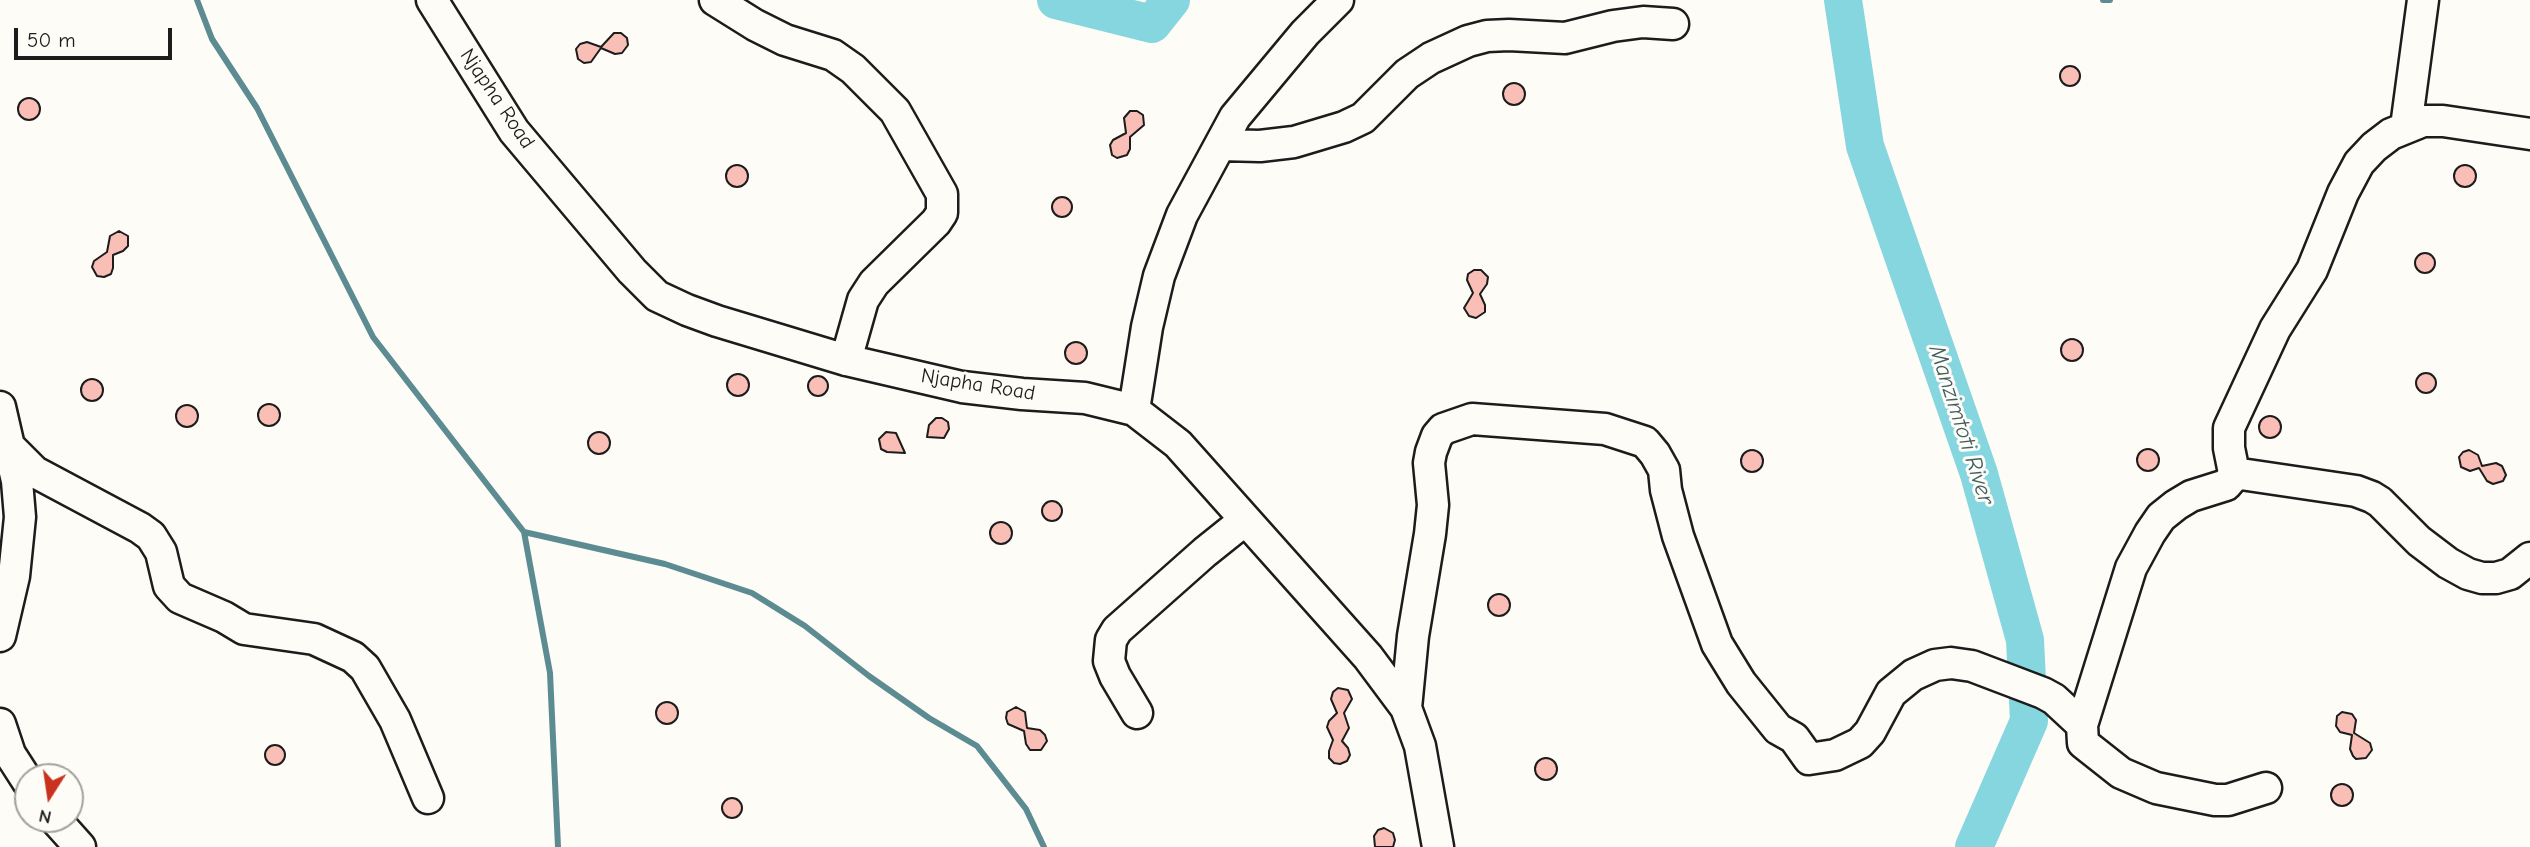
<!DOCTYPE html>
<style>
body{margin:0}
#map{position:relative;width:2530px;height:847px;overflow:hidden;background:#fdfcf7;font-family:"Comic Neue",sans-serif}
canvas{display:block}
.north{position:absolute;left:14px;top:763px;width:70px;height:70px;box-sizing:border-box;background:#fdfcf7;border:2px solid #a3a29f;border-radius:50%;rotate:192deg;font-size:19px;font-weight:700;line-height:28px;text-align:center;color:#1c1c1c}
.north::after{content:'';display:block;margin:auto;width:24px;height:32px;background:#c8321e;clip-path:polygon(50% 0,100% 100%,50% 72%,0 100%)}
.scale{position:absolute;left:14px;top:28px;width:158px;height:32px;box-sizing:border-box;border:4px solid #1c1c1c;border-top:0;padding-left:9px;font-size:21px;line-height:24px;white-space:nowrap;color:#1c1c1c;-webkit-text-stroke:5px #fdfcf7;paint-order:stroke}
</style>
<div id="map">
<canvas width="2530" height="847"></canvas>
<div class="north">N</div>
<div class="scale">50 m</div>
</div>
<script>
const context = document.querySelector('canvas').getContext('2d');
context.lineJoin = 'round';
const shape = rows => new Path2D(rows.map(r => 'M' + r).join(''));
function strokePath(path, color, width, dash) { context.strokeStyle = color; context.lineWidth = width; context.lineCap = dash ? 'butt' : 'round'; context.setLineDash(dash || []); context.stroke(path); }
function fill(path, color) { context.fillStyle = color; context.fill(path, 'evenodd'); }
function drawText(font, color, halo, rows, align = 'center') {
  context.font = font + ' "Comic Neue",sans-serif'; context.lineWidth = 6; context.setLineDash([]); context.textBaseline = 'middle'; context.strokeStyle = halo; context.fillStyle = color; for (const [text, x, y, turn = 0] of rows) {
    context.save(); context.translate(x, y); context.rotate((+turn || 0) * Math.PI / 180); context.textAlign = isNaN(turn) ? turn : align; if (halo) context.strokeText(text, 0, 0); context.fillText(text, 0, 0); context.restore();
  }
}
strokePath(shape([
 [197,0,212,39,257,108,373,337,524,532,665,564,752,593,805,626,869,676,929,718,977,746,1026,809,1044,847],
 [2103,0,2110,0],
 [524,532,550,673,558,847]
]), '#5c8c91', 6);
strokePath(shape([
 [1056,0,1152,24,1171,0],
 [1843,0,1865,146,1979,474,2025,640,2029,721,1974,847]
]), '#86d6df', 38);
const building = shape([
 [614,33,621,33,627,38,628,45,622,53,615,54,601,48,591,62,584,63,578,59,576,49,580,44,587,42,601,47,614,33],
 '2060 76a10 10 0 1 1 20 0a10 10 0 1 1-20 0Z',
 '1503 94a11 11 0 1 1 22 0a11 11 0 1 1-22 0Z',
 '18 109a11 11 0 1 1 22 0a11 11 0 1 1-22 0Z',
 [1130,111,1137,111,1143,115,1144,125,1130,137,1130,149,1127,155,1117,158,1112,155,1110,145,1113,140,1126,133,1124,118,1130,111],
 '2454 176a11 11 0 1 1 22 0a11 11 0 1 1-22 0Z',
 '726 176a11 11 0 1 1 22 0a11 11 0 1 1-22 0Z',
 '1052 207a10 10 0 1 1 20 0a10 10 0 1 1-20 0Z',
 [119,231,128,236,128,246,123,251,113,255,113,268,111,274,104,277,97,276,92,267,94,261,107,252,110,236,119,231],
 '2415 263a10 10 0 1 1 20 0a10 10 0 1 1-20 0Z',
 [1474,270,1481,270,1488,277,1487,284,1480,294,1485,305,1485,312,1476,318,1469,316,1464,308,1473,293,1467,280,1468,274,1474,270],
 '2061 350a11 11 0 1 1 22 0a11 11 0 1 1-22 0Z',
 '1065 353a11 11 0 1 1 22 0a11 11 0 1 1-22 0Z',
 '2416 383a10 10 0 1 1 20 0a10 10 0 1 1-20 0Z',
 '727 385a11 11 0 1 1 22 0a11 11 0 1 1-22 0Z',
 '808 386a10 10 0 1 1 20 0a10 10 0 1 1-20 0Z',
 '81 390a11 11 0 1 1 22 0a11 11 0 1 1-22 0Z',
 '258 415a11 11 0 1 1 22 0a11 11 0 1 1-22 0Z',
 '176 416a11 11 0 1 1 22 0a11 11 0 1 1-22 0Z',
 '2259 427a11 11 0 1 1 22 0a11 11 0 1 1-22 0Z',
 [936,418,942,418,948,422,949,429,944,438,927,437,929,425,936,418],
 [886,432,896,433,905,453,887,452,881,449,879,439,886,432],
 '588 443a11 11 0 1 1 22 0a11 11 0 1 1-22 0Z',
 '2137 460a11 11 0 1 1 22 0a11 11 0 1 1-22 0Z',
 [2469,450,2478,455,2482,466,2496,463,2502,466,2506,475,2503,481,2493,484,2487,481,2479,468,2470,471,2461,467,2459,457,2463,452,2469,450],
 '1741 461a11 11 0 1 1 22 0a11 11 0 1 1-22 0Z',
 '1042 511a10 10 0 1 1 20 0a10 10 0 1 1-20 0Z',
 '990 533a11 11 0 1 1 22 0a11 11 0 1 1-22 0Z',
 '1488 605a11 11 0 1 1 22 0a11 11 0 1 1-22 0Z',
 [1338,688,1348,690,1352,699,1344,713,1349,728,1342,741,1348,748,1350,755,1347,761,1340,764,1334,763,1329,758,1329,751,1333,740,1327,727,1329,721,1337,713,1331,699,1333,692,1338,688],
 '656 713a11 11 0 1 1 22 0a11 11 0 1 1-22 0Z',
 [1016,707,1025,712,1027,728,1040,730,1045,735,1047,741,1041,750,1030,750,1026,744,1024,731,1008,724,1006,718,1007,712,1016,707],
 [2342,712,2352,714,2356,720,2354,733,2370,743,2372,750,2366,758,2356,759,2353,756,2350,749,2352,735,2340,732,2336,726,2337,716,2342,712],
 '265 755a10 10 0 1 1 20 0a10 10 0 1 1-20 0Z',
 '1535 769a11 11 0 1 1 22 0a11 11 0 1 1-22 0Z',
 '2331 795a11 11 0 1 1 22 0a11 11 0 1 1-22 0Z',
 '722 808a10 10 0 1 1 20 0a10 10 0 1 1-20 0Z',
 [1384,828,1393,833,1395,840,1393,847,1375,847,1374,836,1378,830,1384,828]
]);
fill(building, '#f9beb5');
strokePath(building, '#1c1c1c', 2);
const minor = shape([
 [432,0,514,131,632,271,657,296,687,310,717,321,846,360,962,387,1022,394,1085,398,1134,410,1178,444,1368,657,1406,708,1420,746,1438,847],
 [715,0,755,25,785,40,833,55,853,69,895,111,942,194,942,213,936,222,874,283,863,300,846,360],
 [2406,127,2423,0],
 [1220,145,1260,146,1294,142,1344,127,1363,118,1407,74,1431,58,1468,41,1487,36,1509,35,1565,38,1613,26,1643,22,1673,24],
 [0,407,17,481,20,517,14,576,0,636],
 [1134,410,1147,327,1159,276,1182,215,1235,117,1305,33,1338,0],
 [9,446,35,472,140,528,151,536,161,552,169,586,180,598,224,617,244,629,314,639,353,657,365,668,395,720,428,798],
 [2234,473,2356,491,2372,497,2380,502,2419,541,2448,563,2468,574,2482,578,2496,578,2510,574,2530,558],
 [1406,708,1413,636,1430,534,1433,505,1429,463,1431,452,1437,436,1443,429,1472,419,1605,429,1645,442,1655,454,1664,470,1666,490,1678,536,1717,644,1741,683,1778,729,1794,738,1809,759,1835,755,1860,743,1870,732,1891,693,1913,675,1935,665,1951,663,1972,666,2043,693,2054,699,2082,725],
 [1137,713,1115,676,1109,661,1111,640,1117,630,1205,552,1245,520],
 [0,724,10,754,28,782],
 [2266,788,2228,800,2215,800,2156,788,2121,773,2083,743,2082,725,2131,568,2150,533,2161,517,2176,505,2191,496,2226,485,2232,478,2234,473,2229,448,2229,428,2275,329,2312,270,2343,193,2359,163,2374,147,2391,134,2423,121,2443,121,2530,134],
 [55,819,80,847]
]);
strokePath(minor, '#1c1c1c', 35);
strokePath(minor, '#fdfcf7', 30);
drawText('21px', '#1c1c1c', '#fdfcf7', [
 ["Njapha Road",497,99,56],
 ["Njapha Road",978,385,9]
]);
drawText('italic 23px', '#415d60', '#fdfcf7', [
 ["Manzimtoti River",1961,425,72]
]);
</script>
